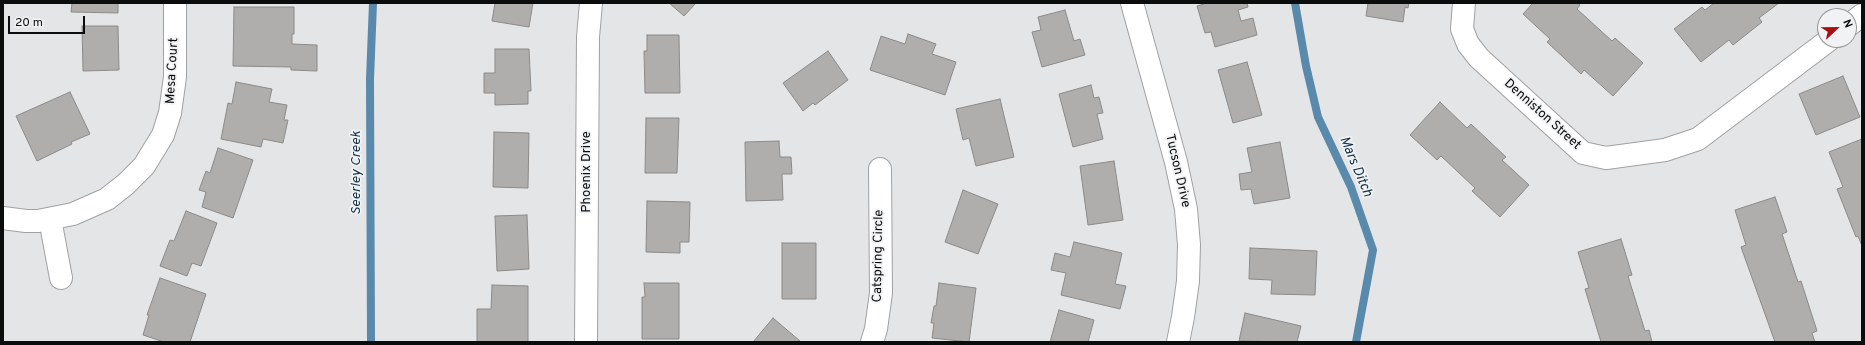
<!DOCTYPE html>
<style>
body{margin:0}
#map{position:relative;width:1865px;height:345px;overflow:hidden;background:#e4e5e7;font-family:Overpass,sans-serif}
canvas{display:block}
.frame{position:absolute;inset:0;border:4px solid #0b0c0c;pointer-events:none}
.north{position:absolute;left:1817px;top:8px;width:40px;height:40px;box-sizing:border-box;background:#f1f2f4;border:1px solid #959697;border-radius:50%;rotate:68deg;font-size:11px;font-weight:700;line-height:16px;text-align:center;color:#0b0c0c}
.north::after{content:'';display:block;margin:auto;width:14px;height:18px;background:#a61011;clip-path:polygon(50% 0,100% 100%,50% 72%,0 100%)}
.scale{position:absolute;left:8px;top:16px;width:77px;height:18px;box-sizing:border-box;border:2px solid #0b0c0c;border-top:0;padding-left:5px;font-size:12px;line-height:14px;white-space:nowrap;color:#0b0c0c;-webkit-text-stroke:3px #f1f2f4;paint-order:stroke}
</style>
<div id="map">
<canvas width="1865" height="345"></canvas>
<div class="frame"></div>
<div class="north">N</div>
<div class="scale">20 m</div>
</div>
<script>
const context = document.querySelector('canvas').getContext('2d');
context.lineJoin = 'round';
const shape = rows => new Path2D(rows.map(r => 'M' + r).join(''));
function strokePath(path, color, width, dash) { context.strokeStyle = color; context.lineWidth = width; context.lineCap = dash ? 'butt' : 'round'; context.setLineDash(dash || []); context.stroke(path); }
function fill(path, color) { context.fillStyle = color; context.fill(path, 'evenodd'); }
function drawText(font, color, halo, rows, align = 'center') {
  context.font = font + ' Overpass,sans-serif'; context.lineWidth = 3.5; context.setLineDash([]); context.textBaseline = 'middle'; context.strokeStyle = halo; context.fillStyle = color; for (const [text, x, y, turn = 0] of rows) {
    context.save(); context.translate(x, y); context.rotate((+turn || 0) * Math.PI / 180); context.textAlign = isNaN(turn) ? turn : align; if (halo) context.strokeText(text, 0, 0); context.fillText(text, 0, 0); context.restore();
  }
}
strokePath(shape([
 [1295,3,1306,66,1318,117,1351,187,1373,250,1356,342],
 [371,342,370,79,373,3]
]), '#5989ab', 8);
const building = shape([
 [72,3,118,3,118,13,71,12,72,3],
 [495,3,533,3,529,27,492,21,495,3],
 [669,3,696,3,684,16,669,3],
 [1204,3,1247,3,1248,7,1238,10,1241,21,1253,18,1257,35,1215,47,1211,32,1205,33,1197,6,1204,4,1204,3],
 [1368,3,1409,3,1408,8,1405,7,1403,22,1366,16,1368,3],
 [1533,3,1578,3,1580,5,1577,9,1612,41,1615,38,1643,63,1613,96,1584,70,1581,74,1547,42,1550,39,1523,14,1533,3],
 [1714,3,1779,3,1759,18,1762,22,1733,45,1729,40,1701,62,1674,29,1702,7,1705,10,1714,3],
 [234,7,294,7,294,34,292,34,292,44,317,45,317,71,291,70,291,67,233,66,234,7],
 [1065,10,1074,41,1080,39,1085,55,1042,67,1032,32,1041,30,1038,17,1065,10],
 [82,26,118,26,119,70,83,71,82,26],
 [908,34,936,44,932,54,956,62,945,95,870,70,881,36,905,44,908,34],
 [647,35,679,35,680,93,645,93,644,51,647,51,647,35],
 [495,49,529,49,531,91,528,91,528,104,495,105,495,93,484,93,484,73,495,73,495,49],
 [828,51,848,80,815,105,813,103,803,111,783,83,828,51],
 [1247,62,1262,115,1233,123,1218,70,1247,62],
 [1843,76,1860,117,1816,135,1799,94,1843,76],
 [236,82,272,89,269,102,287,105,284,120,288,120,283,143,263,139,261,147,221,139,228,103,232,104,236,82],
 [1091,85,1094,98,1099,97,1103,113,1097,114,1103,139,1073,147,1059,94,1091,85],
 [70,92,90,134,71,142,72,144,37,161,16,116,70,92],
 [1000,99,1014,157,976,166,969,138,963,140,956,109,1000,99],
 [1440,102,1467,128,1471,124,1506,157,1502,160,1529,185,1500,217,1472,191,1475,188,1441,156,1437,160,1410,135,1440,102],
 [646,118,679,118,677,173,645,173,646,118],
 [494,132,529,133,528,188,493,187,494,132],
 [1862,139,1862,246,1858,236,1856,237,1837,189,1843,187,1829,152,1862,139],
 [779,141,780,157,791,157,792,174,782,174,783,200,746,201,745,142,779,141],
 [1280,142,1290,198,1254,204,1251,189,1241,190,1239,174,1252,172,1247,148,1280,142],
 [218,148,253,160,233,218,202,207,206,192,199,190,206,171,210,173,218,148],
 [1114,161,1123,220,1088,225,1080,166,1114,161],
 [963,190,998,204,978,254,945,242,963,190],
 [1775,197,1787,232,1782,234,1798,282,1801,281,1817,331,1812,333,1815,342,1775,342,1741,247,1746,245,1735,210,1775,197],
 [647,201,690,202,689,242,680,242,680,253,646,252,647,201],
 [186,211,217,223,201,266,192,263,187,276,160,266,170,240,174,241,186,211],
 [527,215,529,269,497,271,495,216,527,215],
 [1621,239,1632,275,1628,276,1645,331,1649,330,1652,342,1601,342,1585,289,1589,288,1578,252,1621,239],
 [1074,242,1122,253,1115,284,1126,286,1120,309,1061,295,1066,273,1051,270,1055,253,1070,257,1074,242],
 [782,243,816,243,816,299,782,299,782,243],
 [1250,248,1317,251,1315,295,1271,294,1272,280,1249,279,1250,248],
 [160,278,206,294,190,342,164,342,143,335,149,315,147,315,160,278],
 [644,283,679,283,679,339,642,339,642,297,645,297,644,283],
 [939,283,976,288,969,342,932,338,934,323,931,323,934,306,936,306,939,283],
 [492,285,528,286,528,342,477,342,477,309,491,309,492,285],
 [1059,310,1094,320,1088,342,1050,342,1059,310],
 [1245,313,1301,326,1297,342,1239,341,1245,313],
 [773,318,800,341,799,342,753,342,773,318]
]);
fill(building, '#b0aead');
strokePath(building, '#8c8a89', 1);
const minor = shape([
 [1132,3,1176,162,1186,209,1189,245,1188,281,1183,317,1178,342],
 [1464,3,1462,29,1468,44,1479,58,1583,153,1606,158,1665,150,1698,139,1829,40],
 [1849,25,1862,15],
 [3,218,26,221,38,221,73,214,107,199,126,184,144,166,163,135,170,113,175,77,175,3],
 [50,219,61,278],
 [586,342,588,37,591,3],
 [872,342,876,329,881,293,880,169]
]);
strokePath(minor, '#a0a1a3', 24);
strokePath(minor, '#fff', 22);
drawText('13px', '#0b0c0c', '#f1f2f4', [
 ["Mesa Court",173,71,-87],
 ["Denniston Street",1542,115,42],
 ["Tucson Drive",1177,171,77],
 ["Phoenix Drive",587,172,-90],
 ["Catspring Circle",879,256,-89]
]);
drawText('italic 14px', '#123044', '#f1f2f4', [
 ["Mars Ditch",1355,167,67],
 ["Seerley Creek",357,173,-90]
]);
</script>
